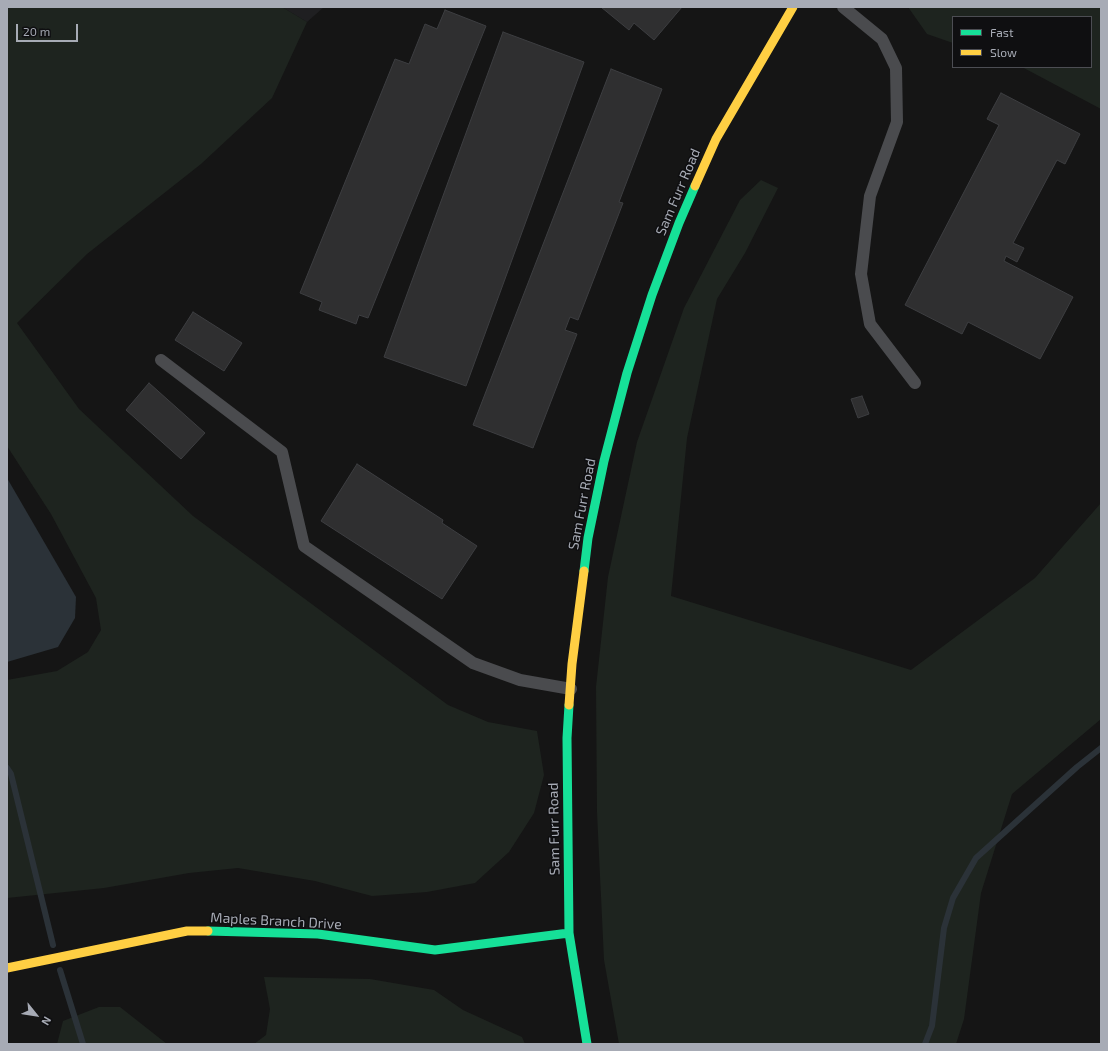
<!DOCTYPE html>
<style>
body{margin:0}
#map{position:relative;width:1108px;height:1051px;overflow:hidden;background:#151515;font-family:"Exo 2",sans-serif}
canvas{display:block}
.frame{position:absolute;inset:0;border:8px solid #a7abb5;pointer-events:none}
.legend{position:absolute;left:952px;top:16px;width:140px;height:52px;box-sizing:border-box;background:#0f0f11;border:1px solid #4c4d53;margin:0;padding:5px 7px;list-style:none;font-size:12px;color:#a7abb5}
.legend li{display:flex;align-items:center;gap:8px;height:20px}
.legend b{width:20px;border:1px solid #4c4d53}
.north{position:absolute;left:16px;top:995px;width:40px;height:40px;-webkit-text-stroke:3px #0f0f11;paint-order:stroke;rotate:120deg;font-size:11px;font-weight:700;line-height:16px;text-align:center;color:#a7abb5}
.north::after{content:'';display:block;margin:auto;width:14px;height:18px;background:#a7abb5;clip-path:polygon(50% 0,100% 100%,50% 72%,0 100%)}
.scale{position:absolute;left:16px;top:24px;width:62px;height:18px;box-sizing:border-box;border:2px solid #a7abb5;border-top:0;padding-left:5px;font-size:12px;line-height:14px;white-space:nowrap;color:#a7abb5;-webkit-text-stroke:3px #0f0f11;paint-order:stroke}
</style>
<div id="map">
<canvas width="1108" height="1051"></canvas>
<div class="frame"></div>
<ul class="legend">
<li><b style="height:5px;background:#16e098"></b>Fast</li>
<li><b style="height:5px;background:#ffcf43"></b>Slow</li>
</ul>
<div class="north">N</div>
<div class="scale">20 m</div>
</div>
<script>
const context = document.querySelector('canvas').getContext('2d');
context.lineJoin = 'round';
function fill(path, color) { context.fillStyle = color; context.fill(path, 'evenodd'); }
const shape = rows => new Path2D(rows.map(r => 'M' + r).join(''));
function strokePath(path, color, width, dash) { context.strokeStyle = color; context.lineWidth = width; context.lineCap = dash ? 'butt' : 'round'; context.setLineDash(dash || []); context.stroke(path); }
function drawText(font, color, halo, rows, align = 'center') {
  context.font = font + ' "Exo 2",sans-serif'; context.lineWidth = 3; context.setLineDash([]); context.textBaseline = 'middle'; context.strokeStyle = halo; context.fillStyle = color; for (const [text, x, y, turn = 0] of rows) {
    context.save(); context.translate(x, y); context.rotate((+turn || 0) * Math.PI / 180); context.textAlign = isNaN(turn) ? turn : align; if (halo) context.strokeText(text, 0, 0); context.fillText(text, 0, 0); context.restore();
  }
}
fill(shape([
 [282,7,324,7,307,22]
]), '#1f1f21');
fill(shape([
 [7,7,282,7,307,22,272,98,201,164,87,254,17,323,79,409,193,516,448,705,488,722,537,731,544,775,534,813,509,852,475,883,427,892,372,896,315,881,238,868,189,873,104,888,7,898,7,680,57,671,88,652,101,630,96,598,51,514,7,446],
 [908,7,1101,7,1101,109,1022,67,1091,67,1091,17,953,17,953,43,927,34],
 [761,180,778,188,745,253,717,299,687,438,671,596,911,670,1035,578,1101,503,1101,719,1012,794,981,893,964,1019,956,1044,619,1044,604,960,597,812,596,687,608,577,637,442,684,308,740,200],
 [264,977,370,979,434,990,463,1010,522,1037,525,1044,254,1044,266,1035,270,1009],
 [99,1007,120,1007,167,1044,57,1044,63,1021]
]), '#1e241f');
fill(shape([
 [7,478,76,597,75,618,58,647,7,662]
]), '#2b3238');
strokePath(shape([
 [7,768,11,774,53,945],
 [60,970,83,1044],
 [925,1044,932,1026,944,928,953,898,976,858,1077,767,1101,748]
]), '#2b3238', 6);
const building = shape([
 [601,7,682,7,654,40,634,23,629,30,601,7],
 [445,10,486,26,368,318,359,315,356,324,319,310,322,302,300,293,395,59,409,64,425,24,437,29,445,10],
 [503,32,584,62,466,386,384,357,503,32],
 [611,69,662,89,619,202,623,203,578,320,570,317,565,330,577,334,533,448,473,425,611,69],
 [1001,93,1080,134,1065,164,1057,160,1013,243,1024,248,1017,262,1006,256,1004,261,1073,297,1040,359,968,322,962,334,905,305,999,125,987,119,1001,93],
 [193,312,242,343,224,371,175,340,193,312],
 [149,383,205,433,181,459,126,410,149,383],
 [862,396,869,414,858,418,851,399,862,396],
 [357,464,443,520,442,523,477,546,442,599,321,521,357,464]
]);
fill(building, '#2f2f30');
strokePath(building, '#3d3e41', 1);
strokePath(shape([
 [843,7,882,39,896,68,897,122,870,196,861,274,870,324,915,383],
 [161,360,282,452,304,546,473,663,520,680,571,689]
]), '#4a4b4e', 12);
strokePath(shape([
 [584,571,588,538,604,461,627,373,652,295,679,223,695,186],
 [569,705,567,738,569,933,587,1044],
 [208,931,318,934,435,950,569,933]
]), '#16e098', 9);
strokePath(shape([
 [695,186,716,139,793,7],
 [569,705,572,664,584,571],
 [7,968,187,931,208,931]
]), '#ffcf43', 9);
drawText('14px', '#a7abb5', '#0f0f11', [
 ["Sam Furr Road",678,192,-67],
 ["Sam Furr Road",582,504,-79],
 ["Sam Furr Road",554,829,-91],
 ["Maples Branch Drive",276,921,3]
]);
</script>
